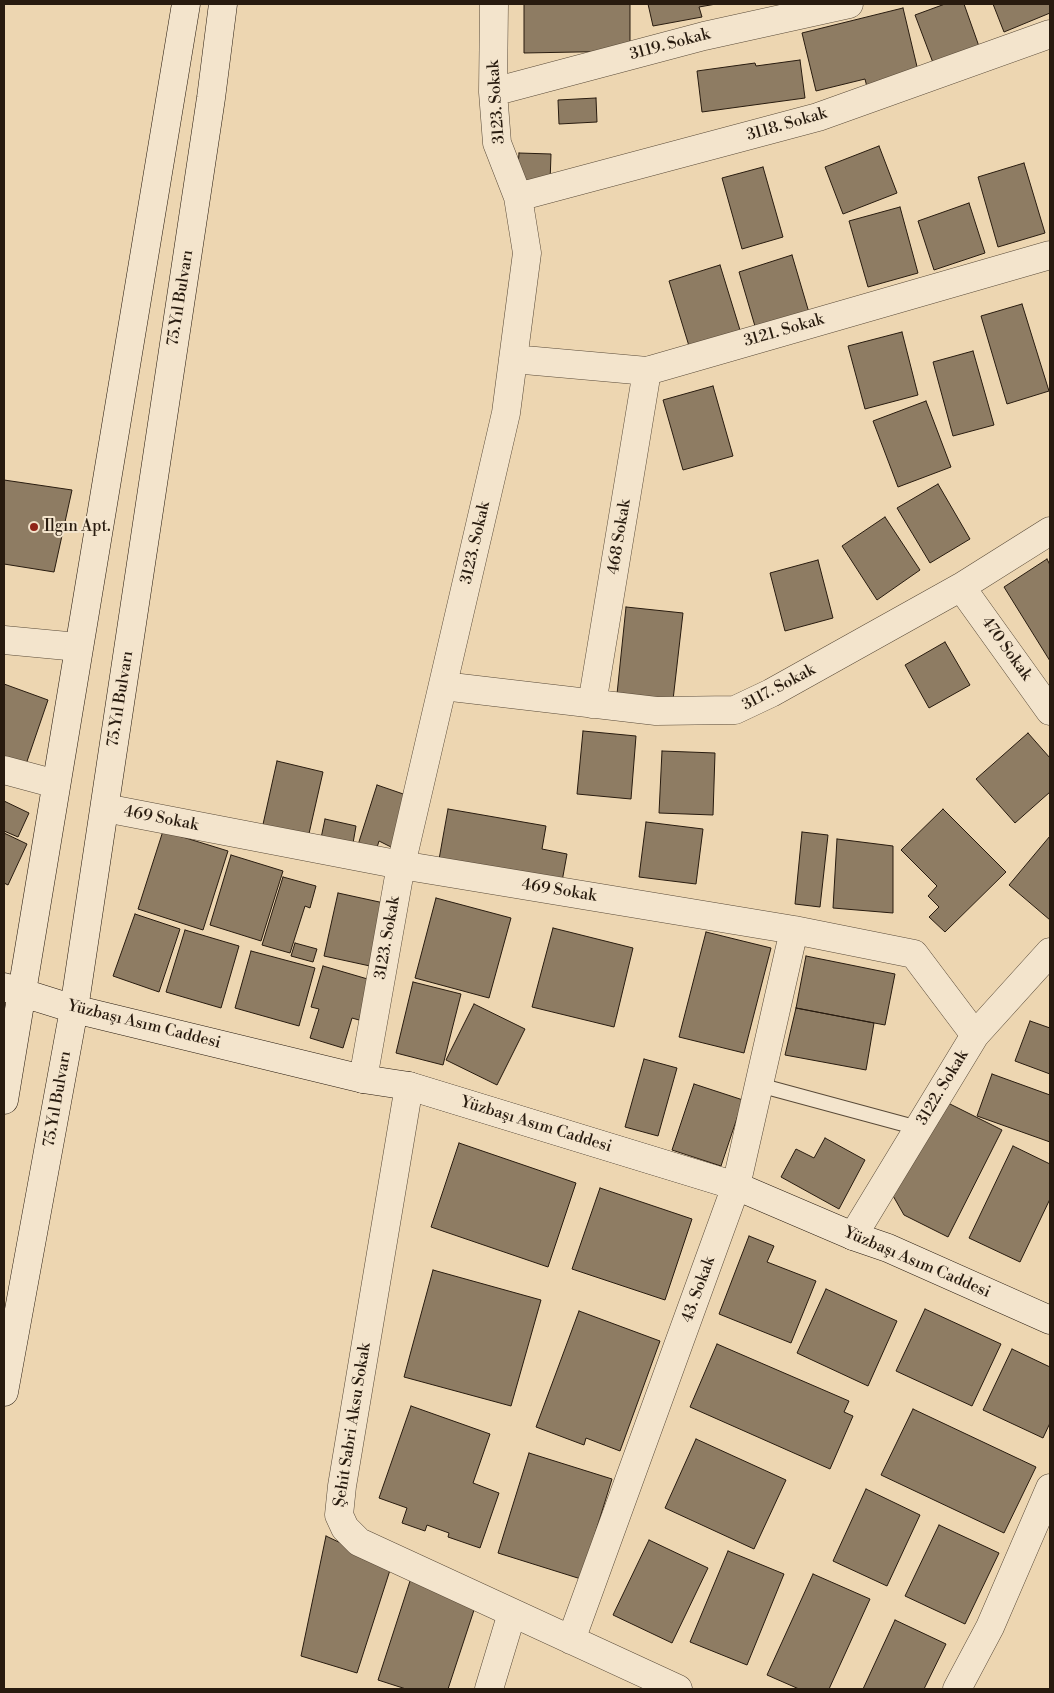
<!DOCTYPE html>
<meta charset="utf-8">
<style>
body{margin:0}
#map{position:relative;width:1054px;height:1693px;overflow:hidden;background:#edd6b1;font-family:"Libre Bodoni",serif}
canvas{display:block}
.frame{position:absolute;inset:0;border:5px solid #281b0f;pointer-events:none}
</style>
<div id="map">
<canvas width="1054" height="1693"></canvas>
<div class="frame"></div>
</div>
<script>
const context = document.querySelector('canvas').getContext('2d');
context.lineJoin = 'round';
function fill(path, color) { context.fillStyle = color; context.fill(path, 'evenodd'); }
const shape = rows => new Path2D(rows.map(r => 'M' + r).join(''));
function strokePath(path, color, width, dash) { context.strokeStyle = color; context.lineWidth = width; context.lineCap = dash ? 'butt' : 'round'; context.setLineDash(dash || []); context.stroke(path); }
function drawText(font, color, halo, rows, align = 'center') {
  context.font = font + ' "Libre Bodoni",serif'; context.lineWidth = 4; context.setLineDash([]); context.textBaseline = 'middle'; context.strokeStyle = halo; context.fillStyle = color; for (const [text, x, y, turn = 0] of rows) {
    context.save(); context.translate(x, y); context.rotate((+turn || 0) * Math.PI / 180); context.textAlign = isNaN(turn) ? turn : align; if (halo) context.strokeText(text, 0, 0); context.fillText(text, 0, 0); context.restore();
  }
}
const building = shape([
 [524,4,630,4,630,51,524,53,524,4],
 [648,4,716,4,699,7,702,17,653,26,648,4],
 [945,4,964,4,981,52,935,68,915,15,945,4],
 [993,4,1050,4,1050,13,1004,32,993,4],
 [903,8,919,75,867,87,865,79,816,91,802,33,903,8],
 [800,60,805,98,702,112,697,71,755,63,756,66,800,60],
 [596,98,597,122,559,124,558,100,596,98],
 [879,146,897,193,843,214,825,167,879,146],
 [519,153,551,154,550,183,517,181,519,153],
 [1024,163,1045,233,998,247,978,177,1024,163],
 [763,167,783,237,742,249,722,178,763,167],
 [969,203,985,253,934,270,918,221,969,203],
 [900,207,918,273,868,287,849,221,900,207],
 [792,255,810,316,757,333,739,272,792,255],
 [720,265,740,330,689,346,669,281,720,265],
 [1022,304,1049,391,1007,404,981,316,1022,304],
 [902,332,918,395,865,409,848,346,902,332],
 [973,351,994,425,953,436,933,362,973,351],
 [713,386,733,456,683,470,663,400,713,386],
 [926,401,951,467,898,487,873,421,926,401],
 [4,480,72,490,54,572,4,564,4,480],
 [938,484,970,539,930,563,897,508,938,484],
 [885,517,920,570,877,600,842,546,885,517],
 [1047,559,1050,565,1050,661,1004,587,1047,559],
 [818,560,833,618,785,631,770,573,818,560],
 [626,607,683,613,673,700,617,694,626,607],
 [945,642,970,685,929,708,905,665,945,642],
 [4,684,48,700,23,773,4,766,4,684],
 [583,731,636,736,631,799,577,794,583,731],
 [1028,733,1050,758,1050,792,1015,823,976,779,1028,733],
 [662,751,715,753,713,815,659,813,662,751],
 [277,761,323,772,308,838,262,829,277,761],
 [377,785,412,797,395,849,379,841,375,854,357,848,377,785],
 [4,801,29,813,18,837,4,831,4,801],
 [448,809,546,826,542,849,567,854,561,887,438,865,448,809],
 [943,809,1006,872,945,932,929,917,939,907,928,896,937,886,901,850,943,809],
 [325,819,356,826,352,849,320,843,325,819],
 [646,822,703,829,696,884,639,877,646,822],
 [163,831,228,851,203,930,138,909,163,831],
 [802,832,828,835,820,907,795,904,802,832],
 [4,833,27,844,8,885,4,883,4,833],
 [1050,836,1050,920,1009,885,1050,836],
 [837,839,893,846,893,913,833,908,837,839],
 [231,855,283,871,261,941,210,925,231,855],
 [283,877,316,886,310,908,305,906,290,953,262,945,283,877],
 [338,893,384,903,370,966,324,956,338,893],
 [436,898,511,918,489,998,415,978,436,898],
 [135,914,180,929,159,992,113,976,135,914],
 [553,928,633,948,614,1027,532,1007,553,928],
 [185,930,239,946,221,1008,166,992,185,930],
 [706,932,771,948,744,1053,679,1037,706,932],
 [295,943,317,949,313,962,291,956,295,943],
 [251,951,315,968,299,1026,235,1008,251,951],
 [806,956,895,974,885,1025,796,1008,806,956],
 [323,966,371,980,359,1020,352,1018,343,1048,310,1038,319,1009,311,1007,323,966],
 [413,982,461,994,443,1065,396,1053,413,982],
 [474,1004,525,1029,497,1085,446,1060,474,1004],
 [796,1008,874,1023,866,1070,785,1055,796,1008],
 [1030,1021,1050,1028,1050,1074,1015,1061,1030,1021],
 [644,1059,677,1068,658,1136,625,1127,644,1059],
 [992,1074,1050,1095,1050,1142,977,1116,992,1074],
 [694,1084,743,1100,721,1166,672,1150,694,1084],
 [940,1099,1002,1130,948,1237,904,1215,892,1194,940,1099],
 [825,1138,865,1160,839,1209,781,1177,796,1149,814,1158,825,1138],
 [459,1143,576,1183,548,1267,431,1227,459,1143],
 [1013,1146,1050,1164,1050,1199,1020,1262,969,1238,1013,1146],
 [600,1188,692,1219,665,1300,572,1269,600,1188],
 [749,1236,774,1246,767,1262,816,1281,791,1343,719,1314,749,1236],
 [433,1270,541,1300,511,1406,404,1377,433,1270],
 [826,1289,897,1321,868,1386,797,1353,826,1289],
 [925,1309,1001,1344,972,1406,896,1371,925,1309],
 [579,1311,660,1341,620,1451,586,1438,584,1445,536,1427,579,1311],
 [717,1344,849,1401,844,1412,853,1416,830,1469,690,1407,717,1344],
 [1012,1349,1050,1367,1050,1423,1043,1438,983,1410,1012,1349],
 [411,1406,490,1434,473,1483,499,1493,480,1548,448,1537,449,1533,427,1525,425,1531,402,1523,407,1508,379,1498,411,1406],
 [913,1409,1036,1467,1004,1533,881,1475,913,1409],
 [696,1439,786,1480,754,1549,665,1508,696,1439],
 [529,1453,612,1479,581,1579,498,1553,529,1453],
 [866,1489,920,1515,887,1586,833,1561,866,1489],
 [939,1525,999,1553,965,1624,905,1596,939,1525],
 [326,1536,391,1567,357,1673,301,1656,326,1536],
 [649,1540,708,1568,672,1643,613,1615,649,1540],
 [728,1551,784,1574,747,1665,690,1642,728,1551],
 [813,1574,870,1599,829,1689,799,1689,767,1675,813,1574],
 [411,1578,476,1604,448,1689,406,1689,378,1680,411,1578],
 [895,1620,946,1644,924,1689,863,1689,895,1620]
]);
fill(building, '#8e7c63');
strokePath(building, '#281b0f', 1);
const lane = shape([
 [759,1085,918,1128]
]);
const street = shape([
 [493,92,704,36,849,4],
 [518,197,818,117,1050,34],
 [513,359,647,371,1050,255],
 [961,587,1050,711],
 [4,640,78,647],
 [443,686,656,711,735,710,771,693,961,587,1050,531],
 [592,704,647,371],
 [4,770,56,784],
 [105,808,401,865,794,930,914,954,975,1035],
 [363,1079,401,865,506,413,527,253,518,197,497,143,493,92,494,4],
 [409,1086,342,1486,339,1515,345,1528,359,1542,678,1689],
 [853,1236,975,1035,1050,952],
 [571,1640,736,1186,794,930],
 [489,1689,512,1613],
 [957,1689,990,1627,1050,1488]
]);
const secondary = shape([
 [4,987,74,1009,363,1079,409,1086,736,1186,853,1236,888,1248,1050,1320],
 [4,1100,186,4],
 [4,1392,74,1009,211,98,223,4]
]);
strokePath(lane, '#594a38', 16);
strokePath(street, '#594a38', 29);
strokePath(secondary, '#281b0f', 29);
strokePath(lane, '#f3e4cc', 14);
strokePath(street, '#f3e4cc', 28);
strokePath(secondary, '#f3e4cc', 28);
for (const [x, y, r, color] of [
 [34,527,5,"#8f2418"]
]) { const dot = new Path2D(); dot.arc(x, y, r, 0, 2 * Math.PI); context.fillStyle = color; context.fill(dot); strokePath(dot, '#f3e4cc', 2); }
drawText('16px', '#281b0f', '#f3e4cc', [
 ["3119. Sokak",670,45,-15],
 ["3123. Sokak",497,102,-94],
 ["3118. Sokak",787,125,-16],
 ["75.Yıl Bulvarı",181,298,-81],
 ["3121. Sokak",784,331,-16],
 ["468 Sokak",620,537,-81],
 ["3123. Sokak",476,543,-77],
 ["470 Sokak",1006,649,54],
 ["3117. Sokak",779,688,-28],
 ["75.Yıl Bulvarı",121,699,-81],
 ["469 Sokak",161,819,11],
 ["469 Sokak",559,891,9],
 ["3123. Sokak",388,938,-80],
 ["Yüzbaşı Asım Caddesi",144,1025,14],
 ["3122. Sokak",943,1088,-59],
 ["75.Yıl Bulvarı",58,1099,-80],
 ["Yüzbaşı Asım Caddesi",536,1125,17],
 ["Yüzbaşı Asım Caddesi",917,1263,23],
 ["43. Sokak",699,1290,-70],
 ["Şehit Sabri Aksu Sokak",353,1425,-81]
]);
drawText('16px', '#281b0f', '#f3e4cc', [
 ["Ilgın Apt.",44,527]
], 'left');
</script>
